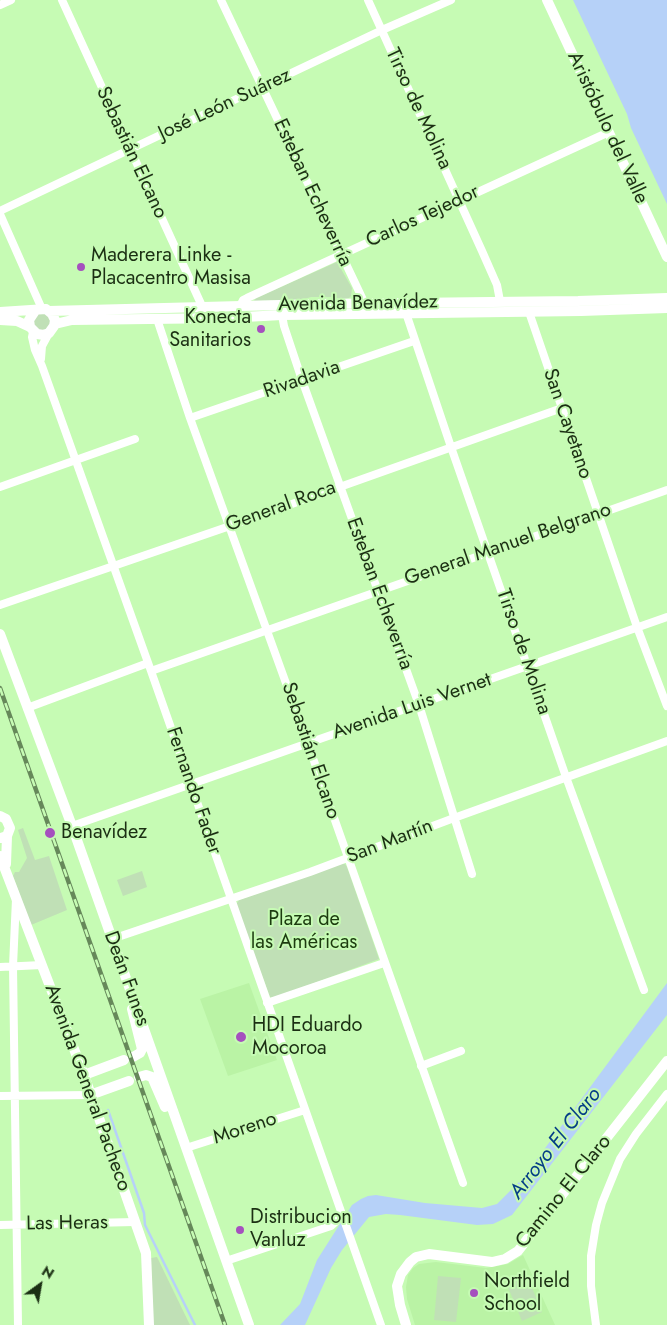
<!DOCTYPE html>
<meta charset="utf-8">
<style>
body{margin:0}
#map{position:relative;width:667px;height:1325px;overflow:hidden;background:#c6fbb4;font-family:Jost,sans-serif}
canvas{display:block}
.north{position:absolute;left:15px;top:1260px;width:50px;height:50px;-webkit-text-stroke:4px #c6fbb4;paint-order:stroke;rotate:32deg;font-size:14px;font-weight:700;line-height:20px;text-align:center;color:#1b2f13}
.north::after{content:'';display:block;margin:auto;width:18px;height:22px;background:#1b2f13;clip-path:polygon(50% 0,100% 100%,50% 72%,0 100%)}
</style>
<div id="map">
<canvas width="667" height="1325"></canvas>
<div class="north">N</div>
</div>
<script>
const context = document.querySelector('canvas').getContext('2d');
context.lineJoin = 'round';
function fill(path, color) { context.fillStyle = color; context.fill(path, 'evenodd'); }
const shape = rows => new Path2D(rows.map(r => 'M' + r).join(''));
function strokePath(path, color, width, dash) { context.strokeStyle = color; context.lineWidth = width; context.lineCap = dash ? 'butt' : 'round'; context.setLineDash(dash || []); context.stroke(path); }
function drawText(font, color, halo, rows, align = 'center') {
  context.font = font + ' Jost,sans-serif'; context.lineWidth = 4; context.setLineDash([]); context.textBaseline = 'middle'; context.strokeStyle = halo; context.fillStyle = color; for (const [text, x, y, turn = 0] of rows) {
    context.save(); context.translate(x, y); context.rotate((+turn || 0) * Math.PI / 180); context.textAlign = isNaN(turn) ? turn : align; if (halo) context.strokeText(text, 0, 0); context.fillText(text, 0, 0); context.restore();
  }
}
fill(shape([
 [249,983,277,1060,228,1076,200,999],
 [523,1255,555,1325,415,1325,407,1299,406,1287,408,1275,413,1268,419,1264,436,1262,486,1268,508,1264]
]), '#baf3a5');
fill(shape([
 [337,262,352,288,351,296,349,298,340,300,333,297,311,297,301,300,254,301,256,298],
 [42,311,53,321,44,332,33,327,32,319],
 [23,828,35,860,49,856,67,910,31,925,13,876,15,872,19,872,27,858,18,830],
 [341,864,345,864,347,867,379,959,274,998,270,997,236,906,237,903,239,900],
 [142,871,147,887,123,896,117,880],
 [157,1257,190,1325,153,1325,151,1258],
 [525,1271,542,1312,522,1321,505,1280],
 [438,1276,461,1278,456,1322,434,1320]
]), '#c0e0b6');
fill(shape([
 [573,0,667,0,667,204,631,128,627,114],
 [667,983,667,1015,512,1215,493,1224,477,1225,400,1215,386,1214,369,1217,342,1250,331,1268,305,1325,280,1325,300,1304,317,1260,352,1205,361,1199,368,1196,376,1195,425,1203,482,1208,497,1204,523,1178]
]), '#b6d1f8');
strokePath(shape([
 [108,1110,144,1213,145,1225,195,1325]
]), '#b6d1f8', 2.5);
strokePath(shape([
 [62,0,202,306],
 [221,0,365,304],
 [368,0,482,251,497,285,500,301],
 [0,5,11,0],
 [0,211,382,30,451,0],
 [0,214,42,309],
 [240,306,243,300,247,298,609,132],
 [529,312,637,627,667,706],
 [406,313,451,447,566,777,644,990],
 [282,315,284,326,302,380,419,705,472,874],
 [157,319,190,418,308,744,463,1183],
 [33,332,32,337,35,350,42,366,151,671,381,1325],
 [41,359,42,346,49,333],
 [190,418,414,341],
 [0,487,135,439],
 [0,605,230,526,562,408],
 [151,671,667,490],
 [27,708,148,663],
 [72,826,667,617],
 [16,899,13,966,18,1325],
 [112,939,310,872,454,818,667,741],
 [0,967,42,965],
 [267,1003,384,963],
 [421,1066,461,1051],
 [0,1096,90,1095],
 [186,1148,305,1110],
 [0,1225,135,1222],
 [226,1261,331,1226,342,1216],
 [596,1325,591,1286,591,1256,596,1225,602,1203,620,1159,636,1134,667,1094]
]), '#fff', 8);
strokePath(shape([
 [547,0,667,257],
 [49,311,318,304,578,301,667,298],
 [0,312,46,309,52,314,55,320,54,326,49,333,44,335,37,334,30,327,29,320,35,311],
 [0,320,17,321,30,327],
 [55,324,72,320,226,318,282,315,581,311,667,308],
 [0,634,72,826,249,1325],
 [0,816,6,819,10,828,7,836,1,838],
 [0,856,84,1075,146,1253,149,1325],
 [6,864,7,836],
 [132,1009,142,1049,140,1053,133,1057],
 [84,1075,124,1060],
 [139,1077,146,1075,152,1077,165,1107],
 [90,1095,129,1081],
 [406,1325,400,1305,397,1286,401,1274,410,1262,416,1257,429,1254,492,1262,505,1259,518,1251,667,1061]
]), '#fff', 10);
const rail = shape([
 [0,688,225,1325]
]);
strokePath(rail, '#66885a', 4.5);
strokePath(rail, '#c6fbb4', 2.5, [8]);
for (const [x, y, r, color] of [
 [81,267,5,"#a550be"],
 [261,329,5,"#a550be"],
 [50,833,6,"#a550be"],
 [241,1037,6,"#a550be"],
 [240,1230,5,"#a550be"],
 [474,1293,5,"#a550be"]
]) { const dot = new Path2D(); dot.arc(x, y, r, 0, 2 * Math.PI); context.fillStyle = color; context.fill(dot); strokePath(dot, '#c6fbb4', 2); }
drawText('20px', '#1b2f13', '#c6fbb4', [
 ["José León Suárez",225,105,-25],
 ["Tirso de Molina",418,109,65],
 ["Aristóbulo del Valle",607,128,65],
 ["Sebastián Elcano",131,153,65],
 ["Esteban Echeverría",312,193,65],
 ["Carlos Tejedor",423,217,-25],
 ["Avenida Benavídez",358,304,-1],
 ["Rivadavia",302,380,-19],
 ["San Cayetano",567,424,71],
 ["General Roca",281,507,-20],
 ["General Manuel Belgrano",508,545,-19],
 ["Esteban Echeverría",379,594,70],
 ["Tirso de Molina",523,652,71],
 ["Avenida Luis Vernet",412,707,-19],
 ["Sebastián Elcano",310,751,71],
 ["Fernando Fader",193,791,71],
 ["San Martín",390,842,-21],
 ["Deán Funes",126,979,70],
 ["Avenida General Pacheco",87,1088,70],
 ["Moreno",245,1129,-18],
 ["Camino El Claro",564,1192,-51],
 ["Las Heras",67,1224,-1]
]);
drawText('20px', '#1b2f13', '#c6fbb4', [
 ["Maderera Linke -",91,256],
 ["Placacentro Masisa",91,279],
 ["Konecta",251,318,"right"],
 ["Sanitarios",251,341,"right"],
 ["Benavídez",61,833],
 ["HDI Eduardo",252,1026],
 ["Mocoroa",252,1049],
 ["Distribucion",250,1218],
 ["Vanluz",250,1241],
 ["Northfield",484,1282],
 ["School",484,1305]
], 'left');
drawText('20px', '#1c3b0f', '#c6fbb4', [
 ["Plaza de",304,920],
 ["las Américas",304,943]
]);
drawText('italic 21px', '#063f87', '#c6fbb4', [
 ["Arroyo El Claro",556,1144,-52]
]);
</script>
